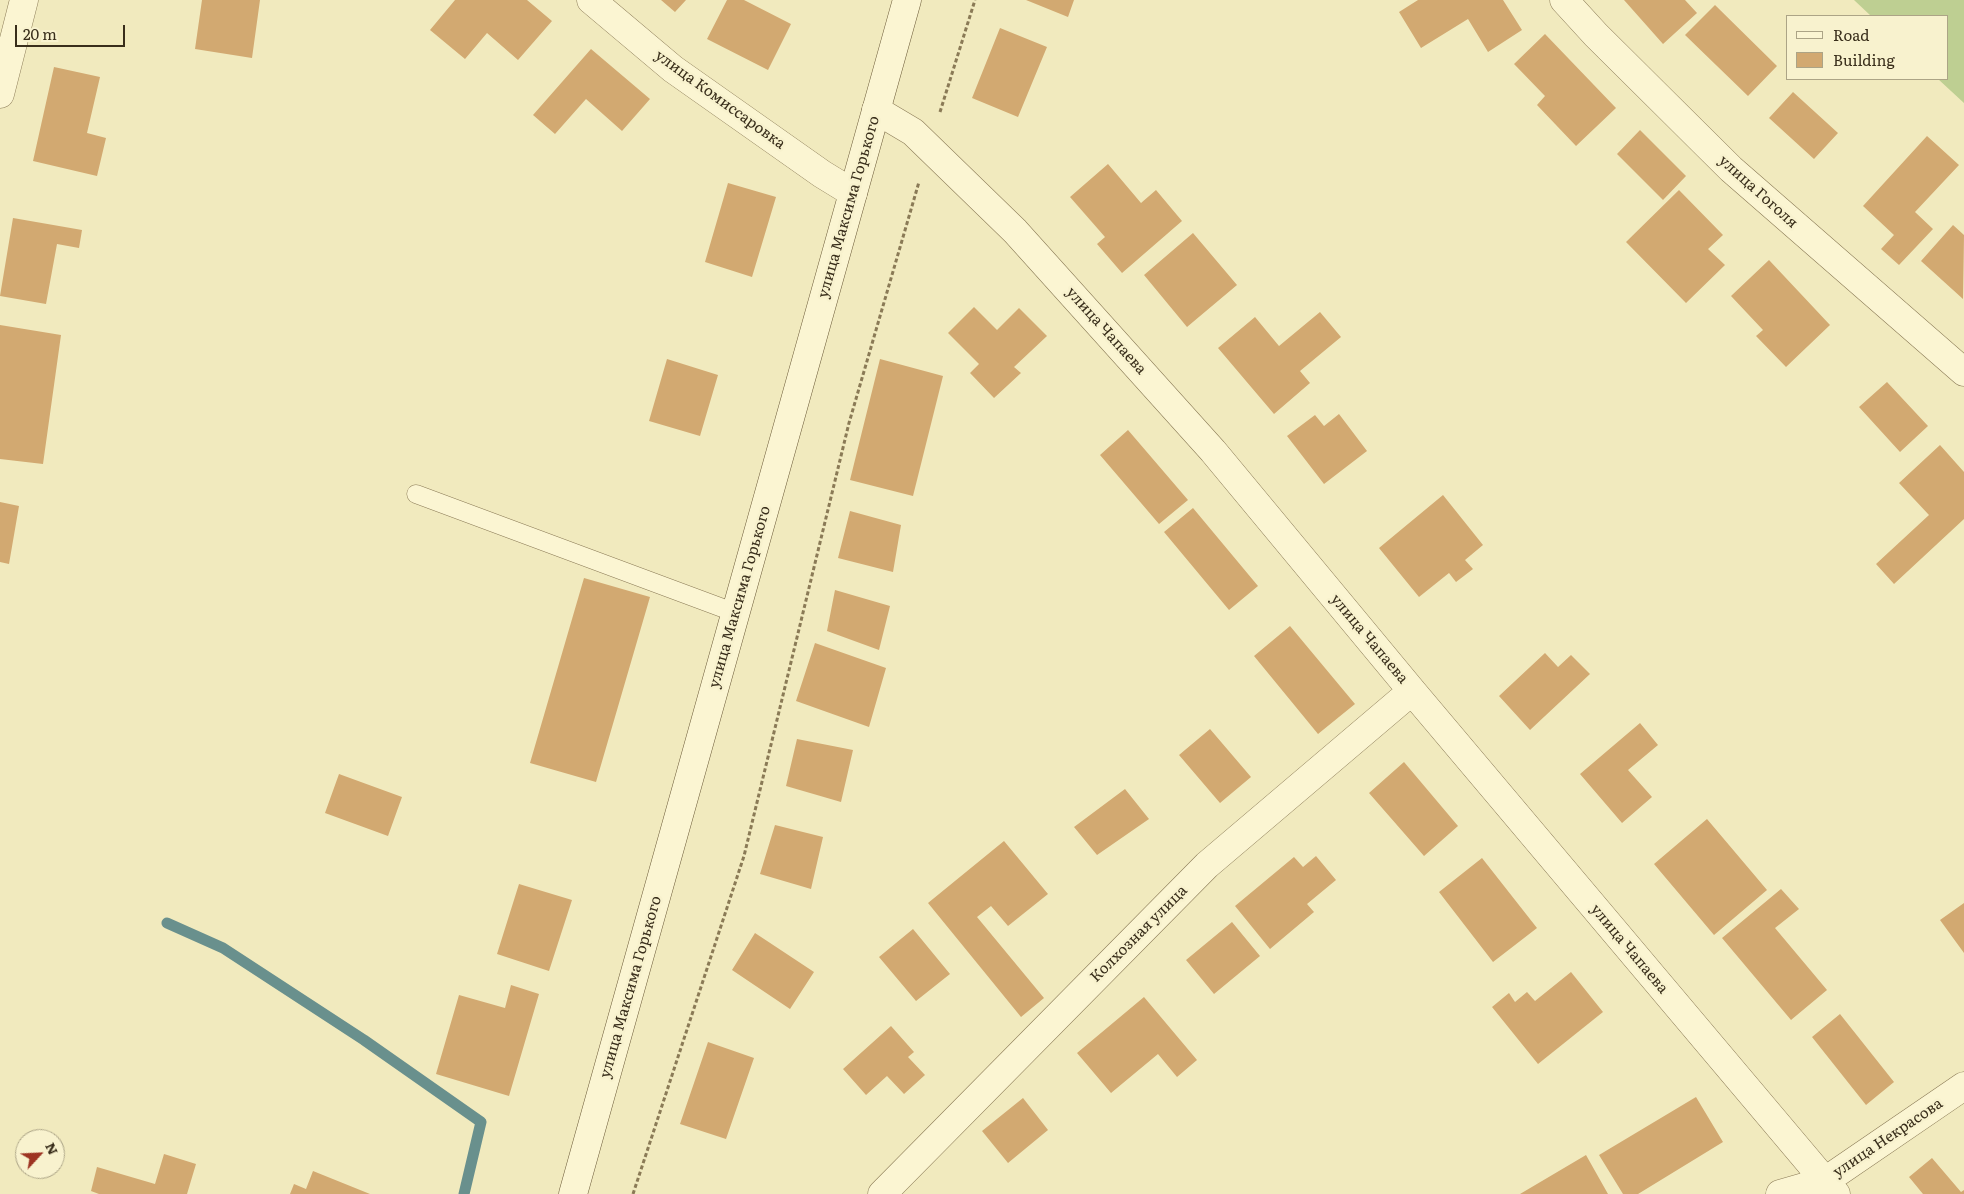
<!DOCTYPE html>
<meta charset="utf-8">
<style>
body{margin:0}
#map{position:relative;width:1964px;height:1194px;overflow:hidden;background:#f1eabe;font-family:Literata,serif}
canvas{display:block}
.legend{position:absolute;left:1786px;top:15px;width:162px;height:65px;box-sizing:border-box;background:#f8f2ce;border:1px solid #aca486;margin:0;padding:6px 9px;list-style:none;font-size:15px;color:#392e1b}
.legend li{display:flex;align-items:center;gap:10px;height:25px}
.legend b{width:25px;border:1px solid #aca486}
.north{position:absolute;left:15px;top:1129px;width:50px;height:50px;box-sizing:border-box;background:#f8f2ce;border:1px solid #aca486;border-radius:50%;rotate:65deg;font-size:14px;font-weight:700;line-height:20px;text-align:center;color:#392e1b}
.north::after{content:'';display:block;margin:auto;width:18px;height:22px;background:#9d3422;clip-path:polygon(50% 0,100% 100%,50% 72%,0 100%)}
.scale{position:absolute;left:15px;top:25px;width:110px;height:22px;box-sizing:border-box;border:2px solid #392e1b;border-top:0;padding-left:6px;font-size:15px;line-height:18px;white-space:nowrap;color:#392e1b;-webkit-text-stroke:4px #f8f2ce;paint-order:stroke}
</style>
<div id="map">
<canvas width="1964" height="1194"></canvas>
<ul class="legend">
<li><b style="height:6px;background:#fbf5d2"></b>Road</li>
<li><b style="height:14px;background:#d2a971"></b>Building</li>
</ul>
<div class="north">N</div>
<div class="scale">20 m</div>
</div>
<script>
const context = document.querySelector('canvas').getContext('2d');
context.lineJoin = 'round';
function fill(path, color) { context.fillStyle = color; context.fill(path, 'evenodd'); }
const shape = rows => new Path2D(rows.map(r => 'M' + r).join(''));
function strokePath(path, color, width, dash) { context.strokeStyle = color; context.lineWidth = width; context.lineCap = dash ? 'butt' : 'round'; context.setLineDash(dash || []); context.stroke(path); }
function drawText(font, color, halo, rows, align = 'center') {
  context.font = font + ' Literata,serif'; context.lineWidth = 5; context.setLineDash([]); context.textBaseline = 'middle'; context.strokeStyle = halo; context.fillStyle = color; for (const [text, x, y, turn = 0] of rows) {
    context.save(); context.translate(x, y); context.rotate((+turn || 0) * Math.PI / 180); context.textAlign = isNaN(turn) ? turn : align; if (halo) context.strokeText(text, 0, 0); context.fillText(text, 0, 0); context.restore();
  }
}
fill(shape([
 [1854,0,1964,0,1964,103,1938,79,1948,79,1948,16,1871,16]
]), '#becf92');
strokePath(shape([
 [167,923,223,948,364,1040,481,1122,464,1194]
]), '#69908d', 11);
fill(shape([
 [202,0,260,0,252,58,195,49],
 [455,0,527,0,552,21,518,60,487,33,465,59,430,30],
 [661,0,686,0,675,12],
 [727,0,744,0,791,24,768,70,707,39],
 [1026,0,1074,0,1068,17],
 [1418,0,1503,0,1522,30,1488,52,1468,19,1421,48,1399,12],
 [1624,0,1685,0,1697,13,1663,44],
 [1715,5,1777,66,1748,96,1685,35],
 [1000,28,1047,47,1018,117,972,98],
 [1545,34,1616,108,1576,146,1537,105,1545,96,1514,64],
 [591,49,650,99,622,131,586,99,555,134,533,115],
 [54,67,100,77,87,133,106,138,97,176,33,161],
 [1793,92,1838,133,1814,159,1769,118],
 [1640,130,1686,176,1663,200,1617,154],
 [1927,136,1959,165,1915,212,1933,229,1899,265,1881,249,1894,235,1863,206],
 [1108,164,1141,203,1156,190,1182,221,1122,273,1097,244,1105,237,1070,197],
 [728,183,776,197,752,277,705,262],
 [1679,190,1723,235,1708,249,1725,265,1686,303,1626,242],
 [13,218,82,230,79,248,57,244,46,304,0,296],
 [1953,225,1964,235,1963,299,1921,261],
 [1193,233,1237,285,1187,327,1144,275],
 [1769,260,1830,325,1786,367,1756,336,1763,330,1731,296],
 [974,307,997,330,1019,308,1047,336,1014,367,1021,373,994,398,970,373,979,364,948,333],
 [1320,312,1341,337,1300,371,1310,383,1274,414,1218,348,1255,317,1279,346],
 [0,325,61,335,43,464,0,459],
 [667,359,718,375,700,436,649,421],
 [880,359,943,376,913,496,850,480],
 [1887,382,1928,426,1900,452,1859,407],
 [1339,414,1367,451,1324,484,1287,436,1315,415,1324,426],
 [1128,430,1188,500,1159,524,1100,455],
 [1940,445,1964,472,1964,519,1894,584,1876,564,1929,515,1899,483],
 [1443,495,1483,545,1465,560,1473,569,1456,582,1449,573,1419,597,1379,548],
 [0,502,19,506,9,564,0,562],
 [1193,508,1258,586,1229,610,1164,532],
 [850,511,901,525,893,572,838,558],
 [584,578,650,597,596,782,530,763],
 [835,590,890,606,879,650,827,631],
 [1290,626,1355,704,1318,734,1254,656],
 [815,643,886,668,869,727,796,701],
 [1545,653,1558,667,1571,655,1590,674,1530,730,1499,696],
 [1640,723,1658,745,1628,770,1652,797,1622,823,1580,774],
 [1210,729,1251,777,1220,803,1179,755],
 [797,739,853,750,841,802,786,786],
 [1404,762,1458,826,1424,856,1369,793],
 [339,774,402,797,388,836,325,813],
 [1125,789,1149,819,1097,855,1074,827],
 [1707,819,1767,890,1714,935,1654,864],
 [775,825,823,837,811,889,760,874],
 [1004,841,1048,894,1008,926,991,906,977,917,1044,998,1021,1017,928,903],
 [1316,856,1336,880,1307,904,1314,912,1270,949,1235,906,1294,857,1303,867],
 [1482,858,1537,928,1493,962,1439,892],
 [519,884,572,900,549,971,497,954],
 [1781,889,1799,909,1775,928,1827,990,1791,1020,1722,938],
 [1964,903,1964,953,1940,920],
 [1232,922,1260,956,1214,994,1186,960],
 [913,929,950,974,916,1001,879,957],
 [755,933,814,972,790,1009,732,970],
 [1571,972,1603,1012,1538,1064,1492,1007,1509,993,1515,1002,1527,992,1535,1001],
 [511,985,539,994,509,1096,436,1074,459,995,505,1008],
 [1144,997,1197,1060,1177,1077,1158,1054,1111,1093,1077,1053],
 [1840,1014,1894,1082,1866,1105,1812,1037],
 [891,1026,914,1052,908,1057,925,1075,904,1094,887,1076,866,1095,843,1069],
 [708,1042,754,1058,726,1139,680,1124],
 [1696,1097,1723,1142,1638,1194,1623,1194,1599,1155],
 [1023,1098,1048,1130,1008,1163,982,1131],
 [164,1154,196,1164,187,1194,99,1194,91,1191,97,1167,155,1184],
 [1586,1155,1608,1194,1520,1194],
 [1932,1158,1961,1192,1964,1190,1964,1194,1923,1194,1909,1177],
 [313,1171,370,1194,290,1194,294,1184,306,1189]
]), '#d2a971');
const lane = shape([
 [416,494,736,613]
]);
const street = shape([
 [591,0,673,69,822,174,853,193],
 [1564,0,1596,35,1731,169,1964,372],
 [0,94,24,0],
 [876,110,913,132,1015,231,1213,451,1412,691,1836,1194],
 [882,1194,1207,865,1412,691],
 [1780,1194,1825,1181,1964,1086]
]);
const secondary = shape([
 [573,1194,907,0]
]);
strokePath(lane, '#8a7a56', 19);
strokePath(street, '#8a7a56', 29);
strokePath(secondary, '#6c5b39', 29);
strokePath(shape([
 [940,112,975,0],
 [633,1194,744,856,849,423,919,182]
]), '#8a7a56', 3, [4, 2.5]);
strokePath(lane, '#fbf5d2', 18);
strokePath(street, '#fbf5d2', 28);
strokePath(secondary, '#fbf5d2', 28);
drawText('15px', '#392e1b', '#f8f2ce', [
 ["улица Комиссаровка",720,100,36],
 ["улица Гоголя",1758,192,42],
 ["улица Максима Горького",849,207,-74],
 ["улица Чапаева",1106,331,48],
 ["улица Максима Горького",740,597,-74],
 ["улица Чапаева",1369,639,50],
 ["Колхозная улица",1139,934,-45],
 ["улица Чапаева",1629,949,50],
 ["улица Максима Горького",631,987,-74],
 ["улица Некрасова",1888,1138,-34]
]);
</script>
